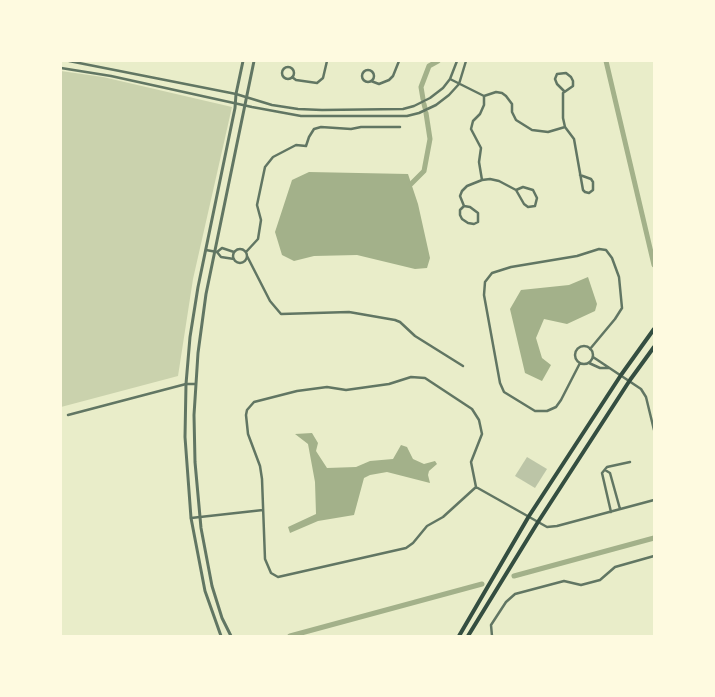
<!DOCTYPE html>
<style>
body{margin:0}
#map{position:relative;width:715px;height:697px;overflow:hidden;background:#e9edc9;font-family:Inter,sans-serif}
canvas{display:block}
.frame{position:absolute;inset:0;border:62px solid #fefae0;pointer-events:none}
</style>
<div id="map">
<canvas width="715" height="697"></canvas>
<div class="frame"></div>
</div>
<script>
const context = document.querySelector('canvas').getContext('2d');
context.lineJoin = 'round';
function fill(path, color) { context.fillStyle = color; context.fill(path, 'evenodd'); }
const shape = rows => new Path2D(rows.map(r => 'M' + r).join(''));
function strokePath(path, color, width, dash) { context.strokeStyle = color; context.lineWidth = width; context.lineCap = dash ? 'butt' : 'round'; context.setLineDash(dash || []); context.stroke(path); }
fill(shape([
 [61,71,103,77,232,107,193,279,178,376,61,407]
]), '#cad2ad');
fill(shape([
 [309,172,408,174,418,204,430,258,427,268,415,269,357,255,314,256,294,261,282,255,275,232,292,180],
 [588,277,597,304,595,311,567,324,544,319,536,338,542,358,551,365,542,381,525,373,510,309,521,290,569,285],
 [312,433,318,443,316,451,327,468,356,467,370,461,393,459,401,445,407,447,413,459,424,464,435,461,437,464,429,471,428,475,430,483,387,472,370,475,364,478,354,515,318,521,290,533,288,527,316,514,315,482,308,444,295,434]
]), '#a3b18a');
strokePath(shape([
 [606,61,654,265],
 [423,99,421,87,429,66,438,61],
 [424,104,425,108],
 [411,184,424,171,430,139,426,113],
 [514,576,654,538],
 [290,636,482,584]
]), '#a3b18a', 5);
fill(shape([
 [527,457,547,469,535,488,515,476]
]), '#bcc5a7');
strokePath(shape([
 [69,61,236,94,272,105,298,109,322,110,403,109,414,106,430,98,443,88,450,79,457,61],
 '282 73a6 6 0 1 1 12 0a6 6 0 1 1-12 0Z',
 [61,68,111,76,252,107,301,116,407,116,419,113,436,105,449,95,459,84,466,61],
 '362 76a6 6 0 1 1 12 0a6 6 0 1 1-12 0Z',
 [292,77,296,80,317,83,323,78,327,61],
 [450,79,484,96],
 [371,81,379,84,389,80,393,76,399,61],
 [564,91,557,84,555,79,557,74,566,73,571,77,573,81,573,86,563,93,563,118,565,127,574,139,583,190,585,192,589,193,593,190,593,182,591,179,580,175],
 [484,96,496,92,502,93,506,96,512,104,512,112,516,120,532,130,548,132,565,127],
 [482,180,479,162,481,148,471,129,473,121,480,114,484,105,484,96],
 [464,206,470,207,478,213,478,222,474,224,468,223,462,219,460,215,460,210,464,206,460,196,462,191,467,186,482,180,490,179,499,181,516,190,524,204,528,207,535,206,537,198,533,190,523,187,516,190],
 '233 256a7 7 0 1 1 14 0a7 7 0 1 1-14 0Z',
 [206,250,217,252,222,248,234,252],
 [217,252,221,257,234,259],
 [246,252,258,239,261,220,257,205,265,167,273,157,296,145,306,146,309,137,314,129,321,127,351,129,361,127,400,127],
 [247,256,270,301,281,314,349,312,395,320,400,322,415,336,463,366],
 '575 355a9 9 0 1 1 18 0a9 9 0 1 1-18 0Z',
 [593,357,641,389,646,397,654,430],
 [580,363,561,400,556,407,547,411,535,411,504,392,500,383,484,295,485,282,492,273,511,267,577,256,599,249,606,250,612,258,619,277,622,308,615,319,590,349],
 [589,363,600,368,609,368],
 [68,415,186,384,195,384],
 [605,470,610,473,620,509],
 [476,487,471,462,482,434,479,420,472,409,425,378,411,377,389,384,346,390,327,387,297,391,254,402,247,410,246,415,248,434,260,466,262,479,265,559,271,573,278,577,406,548,413,543,427,526,443,517,476,487,547,527,557,526,654,500],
 [611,512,602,473,607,467,630,462],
 [191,518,263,510],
 [492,636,491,625,506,602,515,594,564,581,581,585,600,580,615,567,654,556]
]), '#617663', 2.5);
strokePath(shape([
 [221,636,205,591,191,518,185,437,186,384,190,337,198,287,235,108,236,94,243,61],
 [231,636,222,618,212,586,201,528,195,462,194,415,198,353,206,294,254,61]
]), '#617663', 3);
strokePath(shape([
 [459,636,529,516,621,375,654,329],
 [468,636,538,522,630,380,654,347]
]), '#344e41', 4);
</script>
